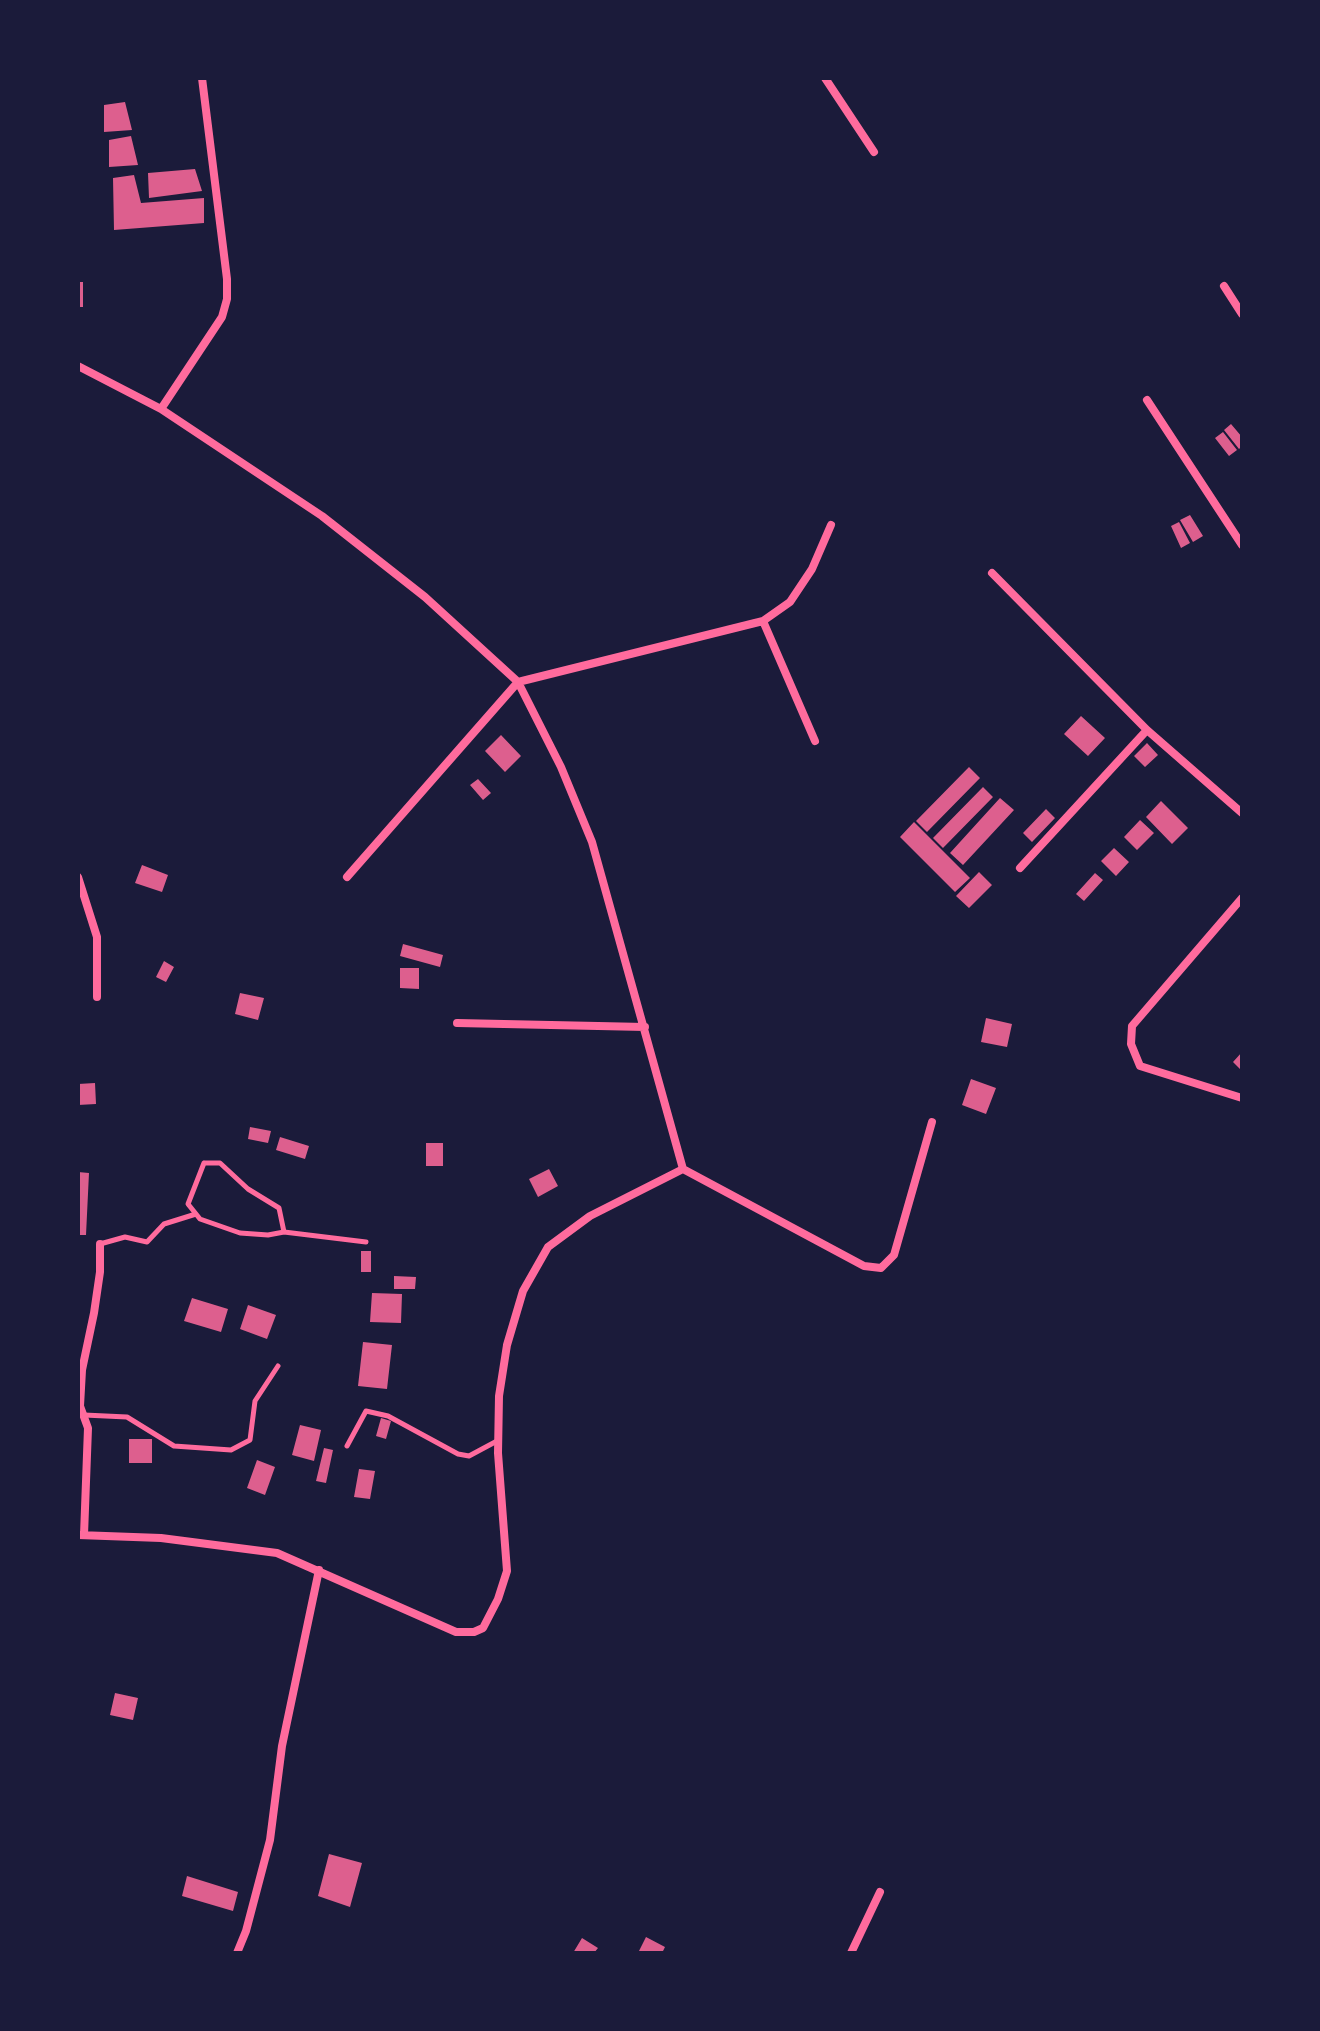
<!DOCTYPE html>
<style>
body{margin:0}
#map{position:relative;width:1320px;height:2031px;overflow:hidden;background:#1b1b3a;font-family:"Public Sans",sans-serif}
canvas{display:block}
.frame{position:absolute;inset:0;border:80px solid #1b1b3a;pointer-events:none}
</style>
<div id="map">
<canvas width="1320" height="2031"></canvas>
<div class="frame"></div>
</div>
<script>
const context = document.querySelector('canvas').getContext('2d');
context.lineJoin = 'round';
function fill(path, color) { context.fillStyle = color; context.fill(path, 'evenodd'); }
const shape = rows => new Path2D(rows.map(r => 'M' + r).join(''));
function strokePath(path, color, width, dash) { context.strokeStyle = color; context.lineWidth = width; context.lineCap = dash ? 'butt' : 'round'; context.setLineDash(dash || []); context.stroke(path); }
fill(shape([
 [125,102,132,130,104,132,104,105],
 [131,136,138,165,109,167,109,140],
 [195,169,202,191,149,198,148,173],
 [134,175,141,203,204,198,204,223,114,230,113,178],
 [78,282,83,282,83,307,78,307],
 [1231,424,1242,437,1242,446,1239,449,1224,430],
 [1223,432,1237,450,1229,456,1215,438],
 [1190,515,1203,536,1193,542,1180,520],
 [1179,522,1190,543,1181,548,1171,526],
 [1081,716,1105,738,1088,756,1064,734],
 [501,735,521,756,505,772,485,751],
 [1147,743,1158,755,1145,767,1134,756],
 [969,767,980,778,927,832,916,821],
 [478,779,491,793,483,800,470,785],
 [983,787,993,797,943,848,933,838],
 [1000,798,1014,810,963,865,950,853],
 [1161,801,1188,828,1172,844,1146,817],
 [1046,809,1055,818,1032,842,1023,833],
 [1140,820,1154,833,1137,850,1124,837],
 [914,822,970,878,955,892,900,837],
 [1114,848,1129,862,1116,876,1101,861],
 [142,865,168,875,162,892,135,883],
 [979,872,992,885,969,908,956,896],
 [1095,873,1103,880,1084,901,1076,894],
 [403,944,443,955,440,967,400,956],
 [164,961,174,967,166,982,156,977],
 [400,968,419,968,419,989,400,988],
 [240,993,264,998,258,1020,235,1014],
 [986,1018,1012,1024,1007,1047,981,1042],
 [1242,1052,1242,1071,1233,1062],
 [971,1079,996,1088,986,1114,962,1105],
 [95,1083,96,1104,78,1105,78,1084],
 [250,1127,271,1131,268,1143,248,1139],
 [280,1137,309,1146,305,1159,276,1150],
 [426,1143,443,1143,443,1166,426,1166],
 [549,1169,558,1186,538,1197,529,1179],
 [78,1172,89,1173,86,1235,78,1235],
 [361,1251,371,1251,371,1272,361,1272],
 [394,1276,416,1277,415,1289,394,1289],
 [372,1293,402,1294,401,1323,370,1322],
 [192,1298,228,1309,221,1332,184,1321],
 [248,1305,276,1315,267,1339,240,1329],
 [363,1342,392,1345,387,1389,358,1386],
 [381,1418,391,1421,386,1439,376,1436],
 [300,1425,321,1430,314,1461,292,1455],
 [129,1439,152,1439,152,1463,129,1463],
 [324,1448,333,1450,326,1483,316,1481],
 [257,1460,275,1467,265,1495,247,1488],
 [359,1469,375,1471,370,1499,354,1497],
 [115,1693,138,1698,133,1720,110,1715],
 [329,1854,362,1863,350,1907,318,1896],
 [187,1876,238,1892,233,1911,182,1896],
 [646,1937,665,1947,662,1953,638,1953],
 [582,1938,598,1948,594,1953,573,1953]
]), '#dd5f8e');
strokePath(shape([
 [204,1163,220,1163,248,1189,279,1208,284,1232,268,1235,240,1233,200,1219,188,1204,204,1163],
 [284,1232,366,1242],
 [100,1244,125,1237,147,1242,164,1224,196,1214],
 [84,1415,127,1417,174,1446,231,1450,250,1440,255,1401,278,1366],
 [347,1446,366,1411,388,1416,458,1454,469,1456,497,1441]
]), '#ff6b9d', 5);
strokePath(shape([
 [825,78,874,152],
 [1224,286,1242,314],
 [78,366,161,409,322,516,425,597,518,682,561,767,592,842,683,1169,864,1266,881,1268,894,1255,932,1122],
 [1147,400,1242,545],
 [161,409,222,317,227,299,227,279,202,78],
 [992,573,1147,730,1242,813],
 [763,621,815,741],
 [1020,868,1147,730],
 [78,877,97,937,97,997],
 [347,877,518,682,763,621,790,602,812,569,831,525],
 [1242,898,1132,1026,1131,1044,1140,1066,1242,1098],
 [457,1023,645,1027],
 [78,1535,161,1538,277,1553,456,1632,474,1632,483,1628,498,1599,507,1571,498,1453,499,1396,507,1345,523,1291,548,1247,590,1216,683,1169],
 [84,1535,88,1428,80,1406,82,1370,94,1313,100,1272,100,1244],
 [237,1953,246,1931,270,1840,282,1746,319,1570],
 [851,1953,880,1892]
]), '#ff6b9d', 8);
</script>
